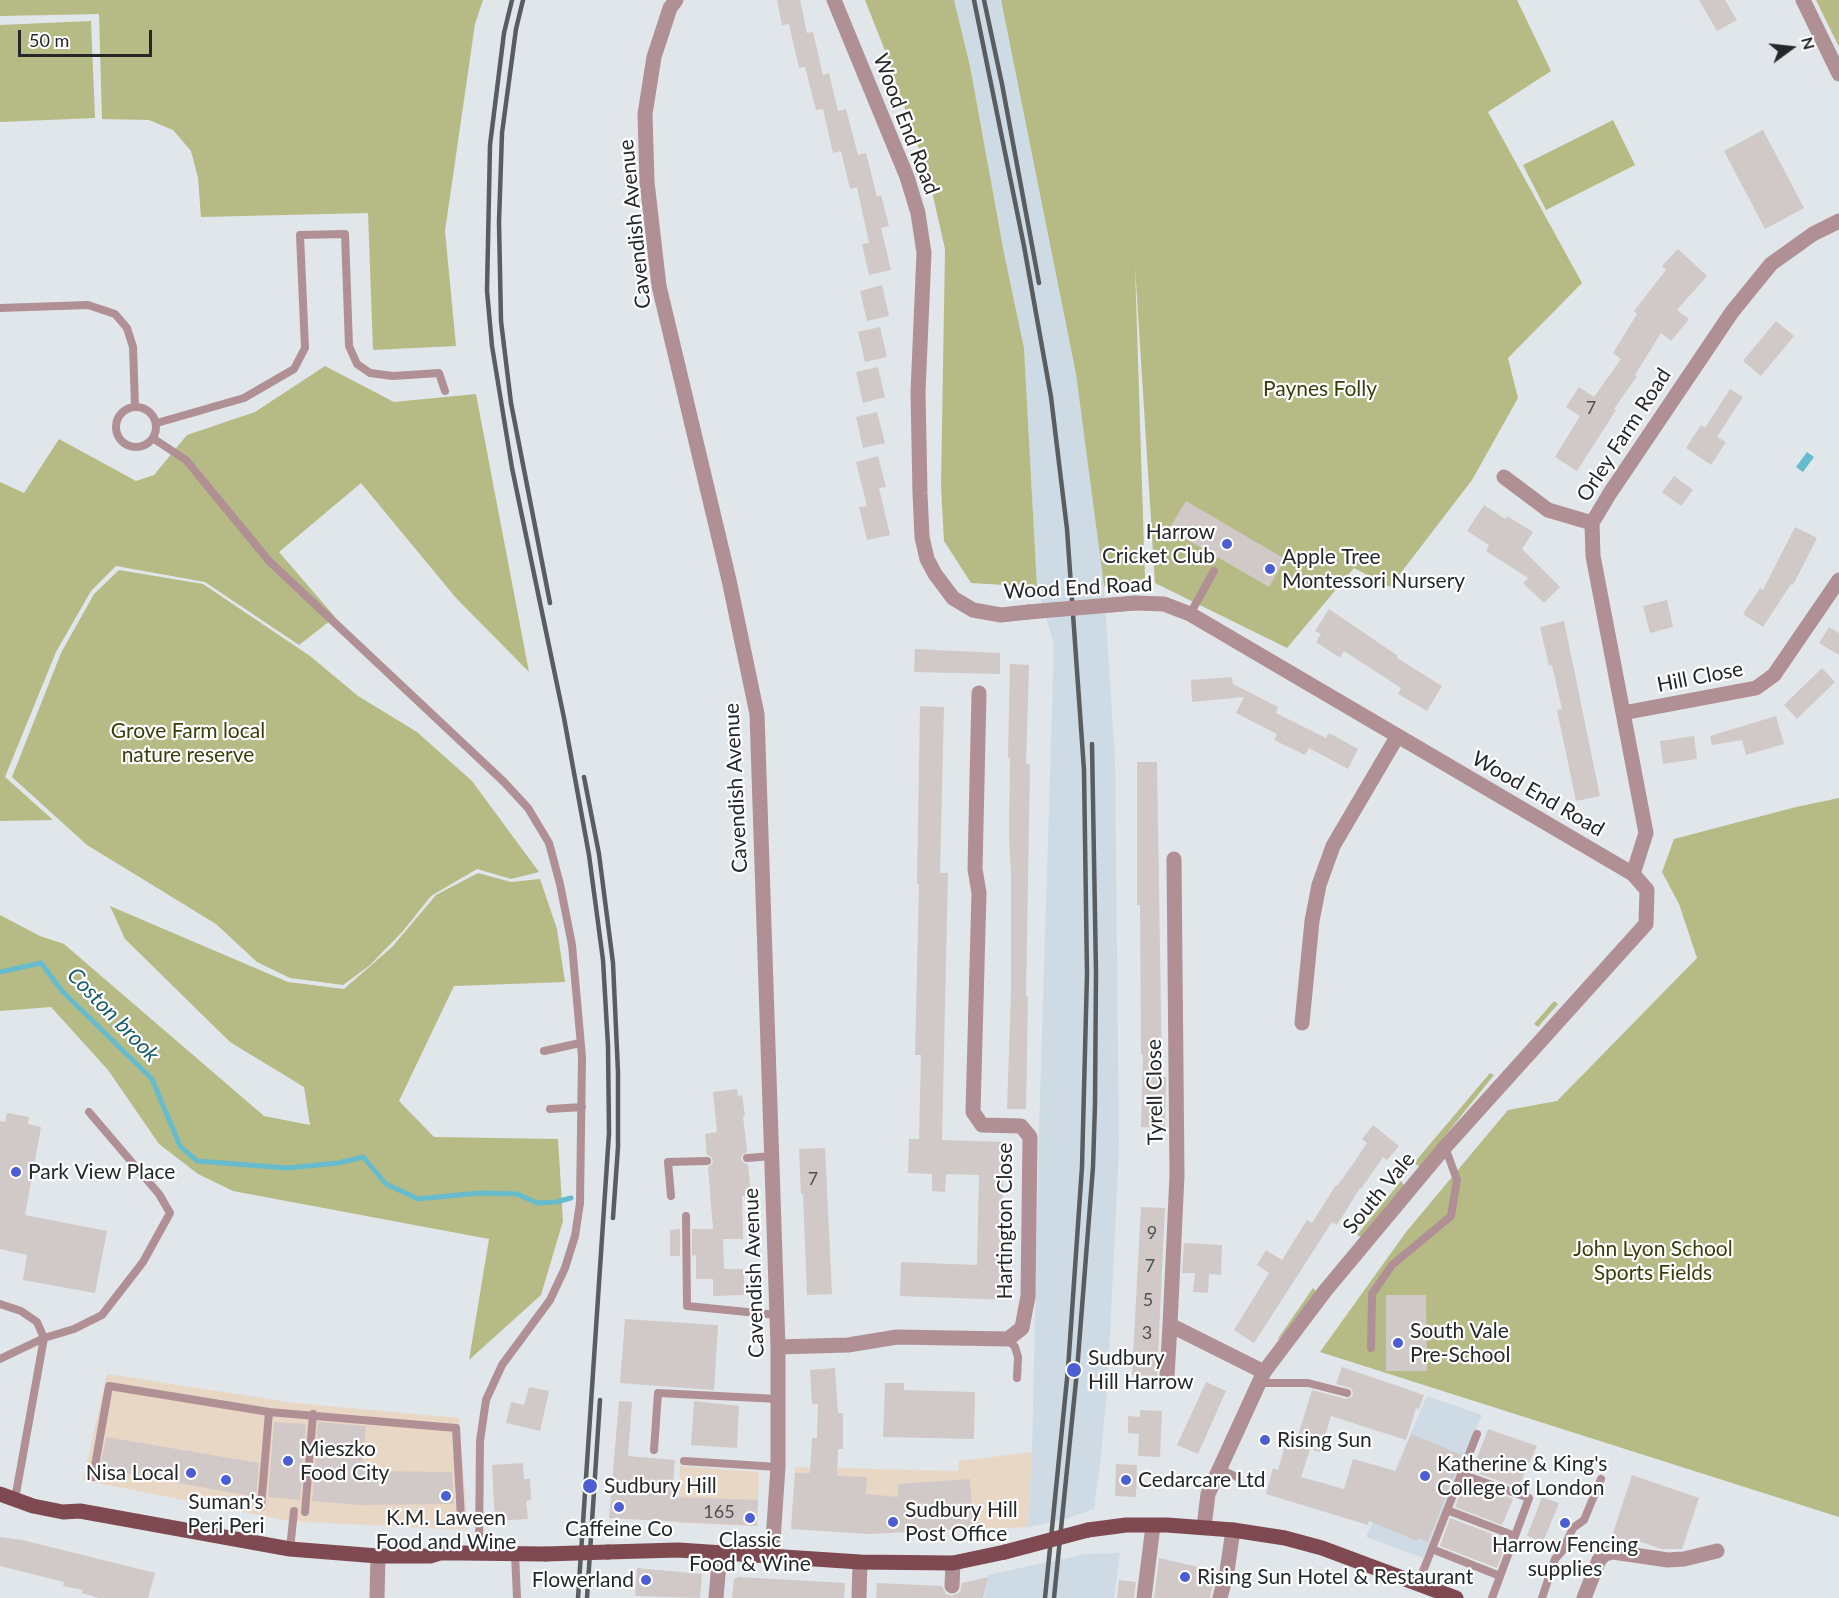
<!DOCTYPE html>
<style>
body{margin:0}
#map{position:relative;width:1839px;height:1598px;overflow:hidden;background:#e0e6ea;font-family:Lato,sans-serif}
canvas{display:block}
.north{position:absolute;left:1761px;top:18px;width:60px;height:60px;-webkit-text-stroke:4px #fff;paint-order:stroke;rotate:75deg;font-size:16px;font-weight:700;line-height:24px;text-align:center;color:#252729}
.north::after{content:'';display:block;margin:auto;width:21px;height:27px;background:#252729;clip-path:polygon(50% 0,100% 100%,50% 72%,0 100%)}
.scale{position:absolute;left:18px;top:30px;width:134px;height:27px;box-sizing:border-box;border:3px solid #252729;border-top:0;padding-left:8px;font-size:18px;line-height:21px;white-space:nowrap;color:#252729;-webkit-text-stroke:4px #fff;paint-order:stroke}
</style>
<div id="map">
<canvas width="1839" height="1598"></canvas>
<div class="north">N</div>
<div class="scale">50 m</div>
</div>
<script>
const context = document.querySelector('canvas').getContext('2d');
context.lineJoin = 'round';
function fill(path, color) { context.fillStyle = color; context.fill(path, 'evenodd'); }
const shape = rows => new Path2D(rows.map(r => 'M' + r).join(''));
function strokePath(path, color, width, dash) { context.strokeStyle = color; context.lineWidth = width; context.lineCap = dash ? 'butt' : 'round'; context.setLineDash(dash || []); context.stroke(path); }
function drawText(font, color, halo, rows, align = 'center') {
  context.font = font + ' Lato,sans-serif'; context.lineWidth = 4.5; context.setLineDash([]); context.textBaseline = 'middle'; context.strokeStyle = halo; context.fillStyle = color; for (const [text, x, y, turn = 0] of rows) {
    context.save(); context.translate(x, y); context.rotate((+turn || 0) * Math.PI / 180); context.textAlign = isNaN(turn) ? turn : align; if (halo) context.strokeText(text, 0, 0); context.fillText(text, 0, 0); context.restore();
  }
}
fill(shape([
 [107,1374,295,1403,459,1418,468,1530,288,1521,83,1480],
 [1032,1452,1028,1527,870,1534,791,1529,795,1467,958,1471,959,1461],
 [680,1466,759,1472,757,1526,678,1523]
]), '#e9d7c6');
fill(shape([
 [954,0,1001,0,1076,374,1104,586,1115,760,1119,1147,1108,1377,1101,1456,1094,1509,1062,1520,1028,1527,1032,1452,1039,1131,1054,645,1037,587,1024,348,1004,253,970,66],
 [1427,1396,1482,1415,1423,1558,1366,1537],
 [1120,1553,1114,1598,984,1598,988,1575,1086,1554]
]), '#cedbe5');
fill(shape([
 [0,0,483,0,475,24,445,231,456,346,373,350,368,213,201,217,198,178,191,151,173,130,149,120,102,119,99,14,0,16],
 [865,0,954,0,970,66,1004,253,1024,348,1037,587,971,583,944,541,941,486,945,249,929,178,884,48],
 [1001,0,1517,0,1551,71,1488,112,1582,283,1508,358,1518,398,1472,480,1390,587,1354,568,1287,648,1155,583,1135,266,1145,579,1104,586,1076,374],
 [1816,0,1839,0,1839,47],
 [91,21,95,118,0,122,0,25],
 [1613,120,1635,165,1546,210,1523,165],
 [325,366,394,402,476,394,529,672,456,598,361,483,279,552,335,617,299,645,205,582,116,566,91,591,56,652,5,777,53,820,0,821,0,482,24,493,59,439,136,481,154,475,187,435,255,412],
 [119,570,203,584,310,656,358,696,417,732,472,781,539,872,511,879,477,869,431,896,403,931,370,965,343,985,290,978,257,962,216,924,87,845,12,777,61,653,94,594],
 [1839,798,1839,1517,1320,1352,1406,1232,1508,1110,1557,1101,1697,958,1679,904,1662,872,1674,839,1796,807],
 [478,873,511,882,540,879,557,929,565,982,454,986,399,1101,434,1137,558,1139,563,1221,541,1295,469,1360,489,1239,233,1191,198,1174,159,1144,108,1070,51,1007,0,1011,0,915,40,936,64,944,264,1116,310,1125,304,1087,230,1042,125,939,110,906,288,982,344,989,392,947,436,895],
 [1554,1001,1558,1004,1538,1027,1534,1024],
 [1490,1073,1494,1075,1420,1167,1414,1163],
 [1401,1181,1404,1185,1361,1237,1357,1235],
 [1313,1288,1316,1291,1280,1338,1277,1340]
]), '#b6bb85');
fill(shape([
 [1807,452,1814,457,1803,472,1796,467]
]), '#66bccd');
strokePath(shape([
 [0,972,41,963,62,991,152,1079,180,1146,197,1161,287,1168,338,1163,363,1157,386,1184,418,1199,479,1193,517,1194,537,1203,556,1202,571,1198]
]), '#66bccd', 5);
fill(shape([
 [777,0,800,0,807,33,813,32,823,75,829,73,838,111,846,109,858,155,866,153,877,197,881,195,889,226,881,228,891,270,869,275,862,244,869,243,857,187,850,189,841,151,833,153,823,109,816,110,805,67,799,68,789,24,782,25],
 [1699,0,1725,0,1737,20,1717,31],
 [1763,130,1804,208,1765,229,1724,151],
 [1678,249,1707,276,1677,310,1689,319,1671,341,1661,333,1635,375,1637,376,1614,409,1616,410,1577,471,1555,457,1580,416,1566,407,1579,387,1594,397,1621,359,1613,353,1637,314,1634,311,1666,270,1662,266],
 [882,285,889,316,867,321,860,291],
 [1776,321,1794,336,1761,376,1743,361],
 [880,327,887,357,865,362,858,332],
 [878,367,885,397,863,403,856,372],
 [1730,389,1743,397,1717,437,1726,442,1711,465,1686,448,1701,425,1705,428],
 [877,412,885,443,863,448,856,417],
 [878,456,886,487,879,488,890,535,867,540,859,507,867,506,856,462],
 [1674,476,1693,490,1681,506,1662,492],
 [1186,501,1285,559,1269,587,1169,529],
 [1484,505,1505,519,1507,516,1533,532,1522,549,1560,587,1544,603,1523,583,1528,578,1486,551,1489,545,1467,531],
 [1795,527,1817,538,1793,585,1791,584,1763,627,1743,614,1760,588,1763,590],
 [1667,600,1673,627,1650,633,1643,606],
 [1329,609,1398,656,1397,658,1442,686,1427,711,1398,694,1401,688,1344,651,1340,658,1316,642,1321,634,1315,631],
 [1564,621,1600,796,1576,801,1557,710,1562,709,1552,665,1549,666,1540,627],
 [1829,627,1839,633,1839,655,1819,643],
 [915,649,1000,653,1000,674,914,672],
 [1010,664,1029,665,1026,764,1030,764,1026,996,1028,996,1026,1109,1007,1109,1011,992,1011,875,1009,837,1010,758,1008,758],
 [1822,668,1835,682,1797,719,1784,705],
 [1232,677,1233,684,1278,707,1276,713,1326,738,1329,733,1358,749,1348,769,1309,748,1305,755,1274,740,1277,734,1236,713,1244,697,1192,702,1191,680],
 [920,706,944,707,940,873,948,873,942,1140,1004,1142,1002,1219,1009,1220,1009,1300,900,1296,901,1262,977,1265,979,1175,946,1174,945,1192,932,1191,932,1174,908,1173,909,1139,919,1139,921,1055,915,1055,919,884,917,884],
 [1776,716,1784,744,1746,755,1742,740,1712,745,1710,736],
 [1694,736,1697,759,1663,764,1660,741],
 [1137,762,1157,762,1162,1077,1166,1077,1165,1128,1141,1127,1143,1054,1141,1055,1140,905,1137,905],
 [737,1089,738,1096,742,1095,745,1116,743,1116,747,1152,742,1155,741,1159,744,1163,748,1164,751,1195,742,1196,743,1239,723,1239,724,1269,744,1269,744,1295,713,1296,713,1279,696,1279,696,1255,692,1256,692,1229,713,1229,708,1167,712,1164,713,1160,710,1156,707,1155,705,1134,717,1132,713,1092],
 [7,1113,29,1117,28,1124,41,1127,25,1215,107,1231,95,1293,23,1280,27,1255,0,1249,0,1121,5,1122],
 [1373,1125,1399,1146,1387,1160,1383,1157,1361,1189,1360,1188,1337,1225,1332,1222,1254,1343,1234,1330,1269,1273,1257,1265,1266,1250,1282,1260,1307,1220,1312,1223,1336,1185,1337,1186,1353,1164,1367,1143,1362,1139],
 [825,1148,832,1294,807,1295,803,1194,801,1194,799,1149],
 [1141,1207,1165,1208,1157,1376,1132,1375],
 [680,1229,680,1256,670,1256,670,1230],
 [1184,1243,1222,1245,1221,1275,1209,1274,1208,1293,1193,1292,1195,1273,1182,1273],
 [1386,1295,1426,1295,1427,1371,1386,1371],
 [625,1319,718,1325,714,1390,620,1383],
 [1342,1367,1424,1395,1419,1409,1416,1408,1406,1440,1331,1416,1320,1452,1310,1449,1301,1477,1344,1489,1353,1459,1396,1471,1411,1434,1462,1455,1428,1542,1418,1538,1417,1541,1369,1521,1368,1525,1266,1494,1273,1468,1278,1470,1287,1439,1296,1442,1312,1390,1346,1399,1352,1397,1353,1392,1351,1388,1336,1384],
 [835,1368,838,1413,843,1413,843,1449,838,1449,837,1476,867,1477,866,1494,898,1497,898,1484,970,1479,973,1528,869,1534,791,1529,795,1473,810,1473,812,1438,817,1438,818,1404,812,1404,810,1370],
 [1206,1382,1226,1391,1198,1454,1177,1445],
 [885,1383,904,1383,904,1390,975,1392,974,1439,883,1437],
 [529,1387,549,1391,540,1431,506,1423,511,1402,524,1405],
 [619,1401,632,1402,628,1456,675,1460,672,1497,758,1500,757,1526,609,1518],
 [694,1401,739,1406,737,1448,691,1445],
 [1140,1410,1162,1411,1160,1457,1138,1456,1139,1434,1128,1433,1128,1416,1140,1417],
 [274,1422,306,1424,300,1500,268,1497],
 [318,1422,366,1426,362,1471,452,1472,454,1504,359,1505,312,1501],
 [1488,1429,1537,1446,1518,1488,1469,1470,1473,1460,1476,1461],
 [106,1437,259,1463,256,1497,100,1469],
 [523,1463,524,1479,530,1479,531,1500,526,1501,528,1519,495,1521,492,1465],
 [1116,1464,1137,1465,1136,1497,1115,1496],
 [1632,1475,1699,1498,1682,1549,1662,1549,1638,1541,1636,1546,1610,1542],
 [1465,1482,1513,1499,1502,1525,1455,1507],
 [1542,1497,1559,1503,1543,1542,1527,1536],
 [1450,1518,1497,1536,1495,1540,1506,1544,1497,1568,1440,1546],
 [0,1537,22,1540,155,1573,148,1598,99,1598,82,1593,83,1590,63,1586,64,1582,0,1566],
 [1159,1558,1216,1571,1210,1598,1154,1598],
 [637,1568,702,1574,700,1598,635,1596],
 [739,1577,845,1583,844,1598,732,1598,734,1579],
 [988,1577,983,1598,876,1598,877,1583,942,1586,946,1594,952,1596,960,1592,962,1583],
 [1119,1580,1136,1582,1134,1598,1117,1598]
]), '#d1c9c7');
strokePath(shape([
 [0,308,88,305,115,314,127,328,133,347,135,406],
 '116 427a20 20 0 1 1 40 0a20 20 0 1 1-40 0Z',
 [157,423,244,398,294,369,305,348,300,235,345,234,349,346,357,364,370,373,393,376,439,373,445,391],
 [154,439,186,460,269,561,503,781,528,808,549,843,560,884,572,945,582,1057,580,1203,575,1236,565,1268,550,1300,502,1365,486,1400,480,1441,479,1553],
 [1190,614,1214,571],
 [544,1051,580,1043],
 [550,1109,582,1107],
 [747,1158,772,1156],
 [671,1196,668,1162,707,1161],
 [686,1216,687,1306,777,1315],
 [0,1304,21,1311,37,1322,44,1338,0,1359],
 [1008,1339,1015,1347,1018,1357,1017,1378],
 [1371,1348,1372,1294,1392,1265,1451,1216,1457,1180,1445,1147],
 [1259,1383,1308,1383,1347,1393],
 [654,1450,658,1393,778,1399],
 [684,1461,778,1467],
 [1220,1469,1239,1478],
 [1461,1474,1529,1498,1492,1598],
 [93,1477,109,1386,269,1412,456,1428,461,1518],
 [15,1499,44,1338,74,1329,102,1315,143,1262,170,1213,159,1194,89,1112],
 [261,1507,269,1412],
 [1447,1510,1515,1536],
 [305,1512,313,1414],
 [290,1549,294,1511],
 [1432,1549,1500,1576],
 [515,1553,517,1598],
 [1418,1584,1477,1434],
 [1542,1598,1555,1559,1563,1550,1573,1528,1584,1520,1601,1479]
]), '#b09094', 8);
strokePath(shape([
 [676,0,670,8,654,57,645,114,647,182,659,286,729,580,757,714,778,1347,778,1467,772,1555],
 [834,0,907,177,918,213,924,253,918,392,920,493,922,537,927,559,935,574,953,598,973,610,1001,615,1028,612],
 [1803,0,1839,74],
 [1504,477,1548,510,1592,523],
 [1135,603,1164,604,1190,614,1633,874,1647,890,1646,924,1445,1147,1325,1291,1264,1372,1208,1494,1204,1527],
 [1623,713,1756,688,1774,675,1839,580],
 [1174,859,1177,1175,1170,1325,1264,1372],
 [1633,874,1646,833,1593,556,1592,523,1610,493,1732,312,1771,264,1813,234,1839,221],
 [1302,1023,1312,921,1319,885,1333,846,1397,737],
 [778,1347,848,1345,897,1337,1008,1339,1022,1328,1028,1296,1030,1137,1021,1126,982,1125,973,1112,979,893,975,869,979,693],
 [1167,1376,1170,1325],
 [952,1586,953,1563],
 [377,1598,378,1556],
 [716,1598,720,1552],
 [859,1598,860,1562],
 [1144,1598,1153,1526],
 [1220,1598,1227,1571,1233,1530],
 [1584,1598,1599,1560,1605,1554,1613,1552,1668,1560,1684,1559,1717,1551]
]), '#b09094', 15);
strokePath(shape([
 [0,1494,33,1506,63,1512,80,1511,290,1549,378,1556,430,1556,440,1553,461,1553,546,1554],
 [1088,1530,1126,1525,1167,1525,1233,1530,1285,1538,1322,1548,1456,1598],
 [608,1552,678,1550,860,1562,953,1563,1005,1552]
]), '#7f4952', 15);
strokePath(shape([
 [512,0,504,33,490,145,487,291,492,346,512,468,564,718,589,855,603,960,608,1046,609,1133,578,1598],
 [523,0,516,29,502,133,499,222,501,321,511,403,550,603],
 [974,0,1024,246,1051,397,1067,529,1084,770,1087,974,1082,1167,1068,1369,1045,1598],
 [984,0,1002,84,1039,283],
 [584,777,599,854,613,963,618,1072,618,1147,613,1218],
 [587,1598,600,1400],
 [1054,1598,1077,1371,1093,1167,1095,1104,1096,972,1092,744]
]), '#5a5d60', 4.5);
strokePath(shape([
 [1028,612,1135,603]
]), '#b09094', 15);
strokePath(shape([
 [1005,1552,1088,1530],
 [546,1554,608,1552]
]), '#7f4952', 15);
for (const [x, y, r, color] of [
 [1227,544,6,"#4c5ed3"],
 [1270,569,6,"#4c5ed3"],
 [16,1172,6,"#4c5ed3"],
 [1398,1343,6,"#4c5ed3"],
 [1074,1370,8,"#4c5ed3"],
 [1265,1440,6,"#4c5ed3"],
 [288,1461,6,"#4c5ed3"],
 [191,1473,6,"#4c5ed3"],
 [1425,1476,6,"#4c5ed3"],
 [226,1480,6,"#4c5ed3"],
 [1126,1480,6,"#4c5ed3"],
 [590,1486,8,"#4c5ed3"],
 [446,1496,6,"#4c5ed3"],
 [619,1507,6,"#4c5ed3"],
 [750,1518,6,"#4c5ed3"],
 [893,1522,6,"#4c5ed3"],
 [1565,1523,6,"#4c5ed3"],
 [1185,1577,6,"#4c5ed3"],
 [646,1580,6,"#4c5ed3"]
]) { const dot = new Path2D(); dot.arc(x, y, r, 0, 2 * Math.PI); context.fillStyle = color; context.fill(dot); strokePath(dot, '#fff', 2); }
drawText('18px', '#505050', null, [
 ["7",1591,408],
 ["7",813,1179],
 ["9",1152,1233],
 ["7",1150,1266],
 ["5",1148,1300],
 ["3",1147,1333],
 ["165",719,1512]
]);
drawText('21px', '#252729', '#fff', [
 ["Wood End Road",906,124,69],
 ["Cavendish Avenue",635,224,-96],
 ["Orley Farm Road",1624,435,-57],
 ["Wood End Road",1078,588,-3],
 ["Hill Close",1700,677,-11],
 ["Cavendish Avenue",736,788,-93],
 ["Wood End Road",1538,794,30],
 ["Tyrell Close",1155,1092,-91],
 ["South Vale",1379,1193,-50],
 ["Hartington Close",1005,1221,-90],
 ["Cavendish Avenue",754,1273,-92]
]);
drawText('21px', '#3a3d09', '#fff', [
 ["Paynes Folly",1320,389],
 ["Grove Farm local",188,731],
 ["nature reserve",188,755],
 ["John Lyon School",1653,1249],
 ["Sports Fields",1653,1273]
]);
drawText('21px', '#252729', '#fff', [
 ["Harrow",1215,532,"right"],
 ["Cricket Club",1215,556,"right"],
 ["Apple Tree",1282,557],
 ["Montessori Nursery",1282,581],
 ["Park View Place",28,1172],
 ["South Vale",1410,1331],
 ["Pre-School",1410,1355],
 ["Sudbury",1088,1358],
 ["Hill Harrow",1088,1382],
 ["Rising Sun",1277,1440],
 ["Mieszko",300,1449],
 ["Food City",300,1473],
 ["Katherine & King's",1437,1464],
 ["College of London",1437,1488],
 ["Nisa Local",179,1473,"right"],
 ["Cedarcare Ltd",1138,1480],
 ["Sudbury Hill",604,1486],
 ["Suman's",226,1502,"center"],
 ["Peri Peri",226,1526,"center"],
 ["Sudbury Hill",905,1510],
 ["Post Office",905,1534],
 ["K.M. Laween",446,1518,"center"],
 ["Food and Wine",446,1542,"center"],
 ["Caffeine Co",619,1529,"center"],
 ["Classic",750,1540,"center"],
 ["Food & Wine",750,1564,"center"],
 ["Harrow Fencing",1565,1545,"center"],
 ["supplies",1565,1569,"center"],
 ["Rising Sun Hotel & Restaurant",1197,1577],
 ["Flowerland",634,1580,"right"]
], 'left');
drawText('italic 22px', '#155d6a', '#fff', [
 ["Coston brook",113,1015,46]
]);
</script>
